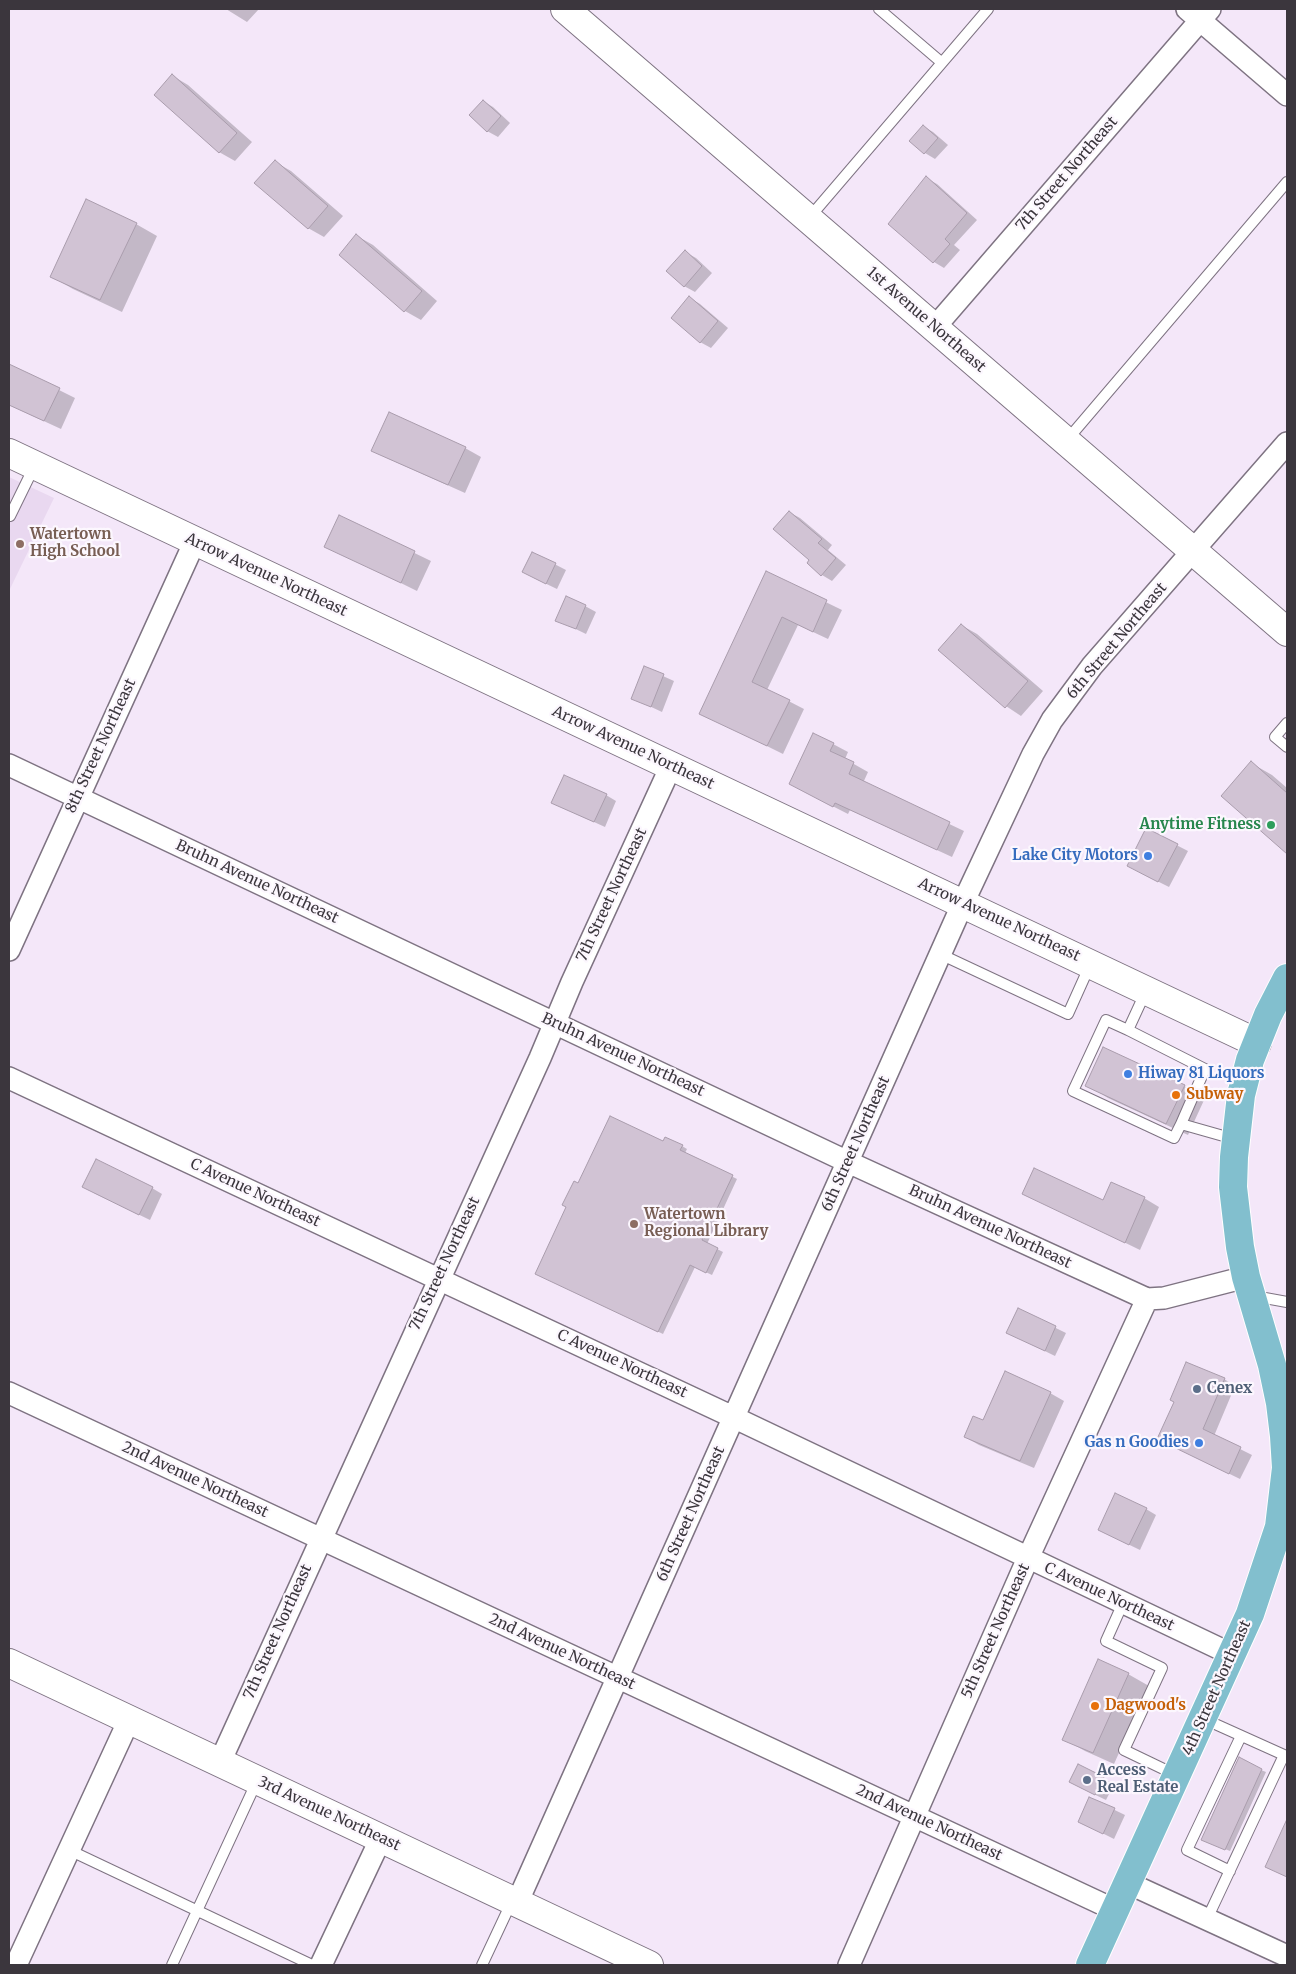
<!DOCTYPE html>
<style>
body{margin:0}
#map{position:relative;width:1296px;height:1974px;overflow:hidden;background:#f4e7f9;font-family:Merriweather,serif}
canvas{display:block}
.frame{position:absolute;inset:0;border:10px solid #3b363d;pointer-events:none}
</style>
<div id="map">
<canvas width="1296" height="1974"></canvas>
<div class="frame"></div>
</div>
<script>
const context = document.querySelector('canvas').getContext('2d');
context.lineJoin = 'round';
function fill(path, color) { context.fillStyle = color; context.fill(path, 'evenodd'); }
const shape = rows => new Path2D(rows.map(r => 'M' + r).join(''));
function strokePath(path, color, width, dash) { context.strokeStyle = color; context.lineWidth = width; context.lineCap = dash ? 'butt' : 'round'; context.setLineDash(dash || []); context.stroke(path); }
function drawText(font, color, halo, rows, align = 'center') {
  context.font = font + ' Merriweather,serif'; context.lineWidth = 4.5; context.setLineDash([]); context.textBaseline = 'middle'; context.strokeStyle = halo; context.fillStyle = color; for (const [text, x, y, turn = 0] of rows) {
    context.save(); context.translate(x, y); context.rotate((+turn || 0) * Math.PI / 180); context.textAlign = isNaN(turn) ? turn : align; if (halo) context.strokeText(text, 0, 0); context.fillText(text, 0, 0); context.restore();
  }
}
fill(shape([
 [9,477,54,498,9,591]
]), '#e9d8f0');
fill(shape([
 [226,9,259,9,247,22],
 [173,76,188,85,252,142,235,161,219,152],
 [483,101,493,107,510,123,498,137,487,131],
 [923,126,933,132,948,145,935,159,925,153,911,141],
 [275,162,291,171,343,216,324,237,308,228],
 [926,178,937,184,977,220,954,245,960,250,944,268,934,262,889,223],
 [136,224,157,236,122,312,73,289,52,277],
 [357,236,373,245,437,301,421,320,405,311,340,255],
 [685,252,696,258,712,273,695,292,684,286],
 [690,298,700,304,728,328,711,348,700,342],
 [9,365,75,398,61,429,9,405],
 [465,448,481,457,465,493,389,459,373,450],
 [789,512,800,518,832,545,828,550,846,565,832,581,822,575,811,560],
 [340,517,431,561,417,591,326,546],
 [533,553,566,570,557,589,534,578],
 [766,573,842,610,828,639,798,625,767,690,804,709,783,754,700,713],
 [585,606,596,612,586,634,557,620],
 [961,625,977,634,1043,691,1021,716,1006,706],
 [645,668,674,681,662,712,632,698],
 [833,744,848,752,845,759,868,772,863,783,964,831,952,857,850,810,848,814,805,792],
 [1251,763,1272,775,1287,788,1287,852,1223,796],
 [606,795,616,801,605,827,563,808],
 [1147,830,1188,851,1169,887,1139,872],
 [1087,1085,1184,1086,1205,1098,1188,1135,1108,1098],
 [664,1143,682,1146,687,1149,685,1153,737,1179,707,1244,723,1252,712,1275,695,1267,663,1334,541,1276,579,1184],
 [152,1188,162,1194,150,1220,94,1193],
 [1023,1193,1104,1202,1144,1198,1159,1207,1140,1250],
 [1019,1310,1066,1333,1055,1356,1018,1338],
 [1224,1379,1235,1386,1214,1436,1252,1455,1240,1479,1158,1439],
 [1050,1393,1064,1401,1034,1468,979,1445,965,1437,984,1422],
 [1146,1509,1156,1515,1140,1550,1109,1535],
 [1128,1674,1149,1686,1114,1764,1085,1751,1064,1739],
 [1261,1770,1266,1772,1230,1851,1207,1842],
 [1103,1778,1114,1784,1106,1800,1081,1788],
 [1090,1798,1125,1815,1114,1839,1090,1827],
 [1287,1822,1287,1877,1267,1866]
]), '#0003');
const building = shape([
 [172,74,237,133,219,153,154,95,172,74],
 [483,100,501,116,487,132,469,115,483,100],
 [923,125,938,138,924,154,909,141,923,125],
 [275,160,328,206,308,229,254,183,275,160],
 [926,176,967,213,945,239,950,244,933,263,888,224,926,176],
 [86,199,137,223,100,300,50,277,86,199],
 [356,234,422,291,404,312,339,255,356,234],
 [685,250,702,266,684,287,666,271,685,250],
 [689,296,718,321,700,343,671,318,689,296],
 [9,364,60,388,44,421,9,405,9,364],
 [389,412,466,447,448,485,371,451,389,412],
 [789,511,822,539,818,543,836,558,821,576,807,563,809,560,773,529,789,511],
 [339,515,415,551,401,583,324,547,339,515],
 [532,552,556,563,546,584,522,572,532,552],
 [766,571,827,600,813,632,782,617,752,682,790,700,767,746,699,714,766,571],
 [566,596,586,605,576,629,555,621,566,596],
 [961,624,1028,681,1005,708,938,650,961,624],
 [644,666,664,674,651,707,631,699,644,666],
 [813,733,834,743,830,751,854,762,849,774,950,822,937,850,835,803,833,807,789,784,813,733],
 [1251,761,1287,793,1287,854,1221,796,1251,761],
 [564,775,607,794,594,822,551,803,564,775],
 [1146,828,1178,844,1158,882,1127,866,1146,828],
 [1103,1047,1185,1085,1166,1124,1085,1086,1103,1047],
 [610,1116,663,1141,665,1137,683,1145,680,1150,733,1175,702,1240,718,1248,706,1273,690,1265,658,1332,535,1274,566,1207,562,1205,574,1181,578,1183,610,1116],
 [96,1159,153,1187,139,1215,82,1187,96,1159],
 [1034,1168,1103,1200,1111,1182,1145,1197,1125,1243,1022,1194,1034,1168],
 [1018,1308,1056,1326,1045,1351,1006,1333,1018,1308],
 [1186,1362,1225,1378,1203,1429,1241,1447,1229,1474,1157,1439,1174,1402,1170,1400,1186,1362],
 [1005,1371,1051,1392,1020,1461,964,1437,973,1416,983,1420,1005,1371],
 [1115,1493,1147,1508,1129,1545,1098,1530,1115,1493],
 [1098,1659,1129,1673,1093,1753,1062,1740,1098,1659],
 [1239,1757,1262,1769,1225,1850,1201,1840,1239,1757],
 [1078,1764,1104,1777,1095,1795,1069,1782,1078,1764],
 [1089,1797,1115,1808,1103,1834,1078,1822,1089,1797],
 [1287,1819,1287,1877,1265,1867,1287,1819]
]);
fill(building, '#d1c3d4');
strokePath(building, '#a99cac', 1);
const lane = shape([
 [879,9,941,62],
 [809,218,988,9],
 [1067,440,1287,182],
 [10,516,34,467],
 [1287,723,1275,737,1287,747],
 [940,954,1068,1014,1090,965],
 [1146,991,1128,1030,1205,1069,1181,1124,1234,1139],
 [1128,1030,1106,1020,1073,1091,1174,1138,1181,1124],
 [1254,1296,1287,1302],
 [1123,1603,1106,1641,1162,1668,1124,1750,1176,1775],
 [1204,1719,1284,1755,1207,1919],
 [69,1850,312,1965],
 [1230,1871,1187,1850,1241,1736],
 [172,1965,257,1781],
 [482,1965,512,1901]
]);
const street = shape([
 [1187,9,1287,95],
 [935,327,1210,9],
 [9,765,848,1162,1147,1299,1164,1298,1246,1277],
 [9,950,195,541],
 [9,1078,733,1417,1233,1655],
 [9,1393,1115,1910],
 [220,1762,540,1058,572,982,671,766],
 [1128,1883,1287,1956],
 [517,1903,963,903,1033,754,1052,720,1092,666,1287,443],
 [16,1965,129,1720],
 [321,1965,381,1838],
 [849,1965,1028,1558,1147,1299]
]);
const secondary = shape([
 [565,9,1287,632],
 [9,453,1257,1043],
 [9,1663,649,1965]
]);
const primary = shape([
 [1090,1965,1250,1614,1279,1527,1286,1468,1284,1436,1280,1403,1272,1365,1246,1277,1240,1247,1233,1187,1234,1157,1241,1095,1250,1060,1268,1015,1287,978]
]);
strokePath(lane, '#7e7382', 12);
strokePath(street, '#7e7382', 24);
strokePath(secondary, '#7e7382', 30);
strokePath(primary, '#fff', 30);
strokePath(lane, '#fff', 10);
strokePath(street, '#fff', 21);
strokePath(secondary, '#fff', 28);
strokePath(primary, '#82bfce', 28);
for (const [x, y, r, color] of [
 [20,544,5,"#8d6e63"],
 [1271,825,5,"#2e9e5b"],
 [1148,856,5,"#3f7fe0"],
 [1128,1074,5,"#3f7fe0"],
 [1176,1095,5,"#e8710a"],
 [634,1224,5,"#8d6e63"],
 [1197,1389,5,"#5c6f8a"],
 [1199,1443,5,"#3f7fe0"],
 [1095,1706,5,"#e8710a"],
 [1087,1780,5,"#5c6f8a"]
]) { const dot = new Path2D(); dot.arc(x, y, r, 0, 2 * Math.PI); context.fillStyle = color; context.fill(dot); strokePath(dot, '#fcf7fe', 2); }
drawText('15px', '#3b363d', '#fcf7fe', [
 ["7th Street Northeast",1067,174,-49],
 ["1st Avenue Northeast",926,320,41],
 ["Arrow Avenue Northeast",266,575,25],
 ["6th Street Northeast",1117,641,-50],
 ["8th Street Northeast",101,746,-65],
 ["Arrow Avenue Northeast",633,748,25],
 ["Bruhn Avenue Northeast",257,882,25],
 ["7th Street Northeast",612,895,-65],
 ["Arrow Avenue Northeast",999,920,25],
 ["Bruhn Avenue Northeast",623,1055,25],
 ["6th Street Northeast",856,1144,-66],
 ["C Avenue Northeast",255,1193,25],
 ["Bruhn Avenue Northeast",990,1227,25],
 ["7th Street Northeast",445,1264,-65],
 ["C Avenue Northeast",622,1364,25],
 ["2nd Avenue Northeast",195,1480,25],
 ["6th Street Northeast",691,1514,-66],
 ["C Avenue Northeast",1109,1597,25],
 ["5th Street Northeast",996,1631,-66],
 ["7th Street Northeast",278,1632,-66],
 ["2nd Avenue Northeast",562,1652,25],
 ["4th Street Northeast",1217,1688,-66],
 ["3rd Avenue Northeast",329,1814,25],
 ["2nd Avenue Northeast",929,1823,25]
]);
drawText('bold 15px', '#785e54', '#fcf7fe', [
 ["Watertown",30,535],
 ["High School",30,552],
 ["Watertown",644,1215],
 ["Regional Library",644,1232]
], 'left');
drawText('bold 15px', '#27864d', '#fcf7fe', [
 ["Anytime Fitness",1261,825]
], 'right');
drawText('bold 15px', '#366cbe', '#fcf7fe', [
 ["Lake City Motors",1138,856],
 ["Hiway 81 Liquors",1138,1074,"left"],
 ["Gas n Goodies",1189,1443]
], 'right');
drawText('bold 15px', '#c56008', '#fcf7fe', [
 ["Subway",1186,1095],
 ["Dagwood's",1105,1706]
], 'left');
drawText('bold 15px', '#4e5e75', '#fcf7fe', [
 ["Cenex",1207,1389],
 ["Access",1097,1771],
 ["Real Estate",1097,1788]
], 'left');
</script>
